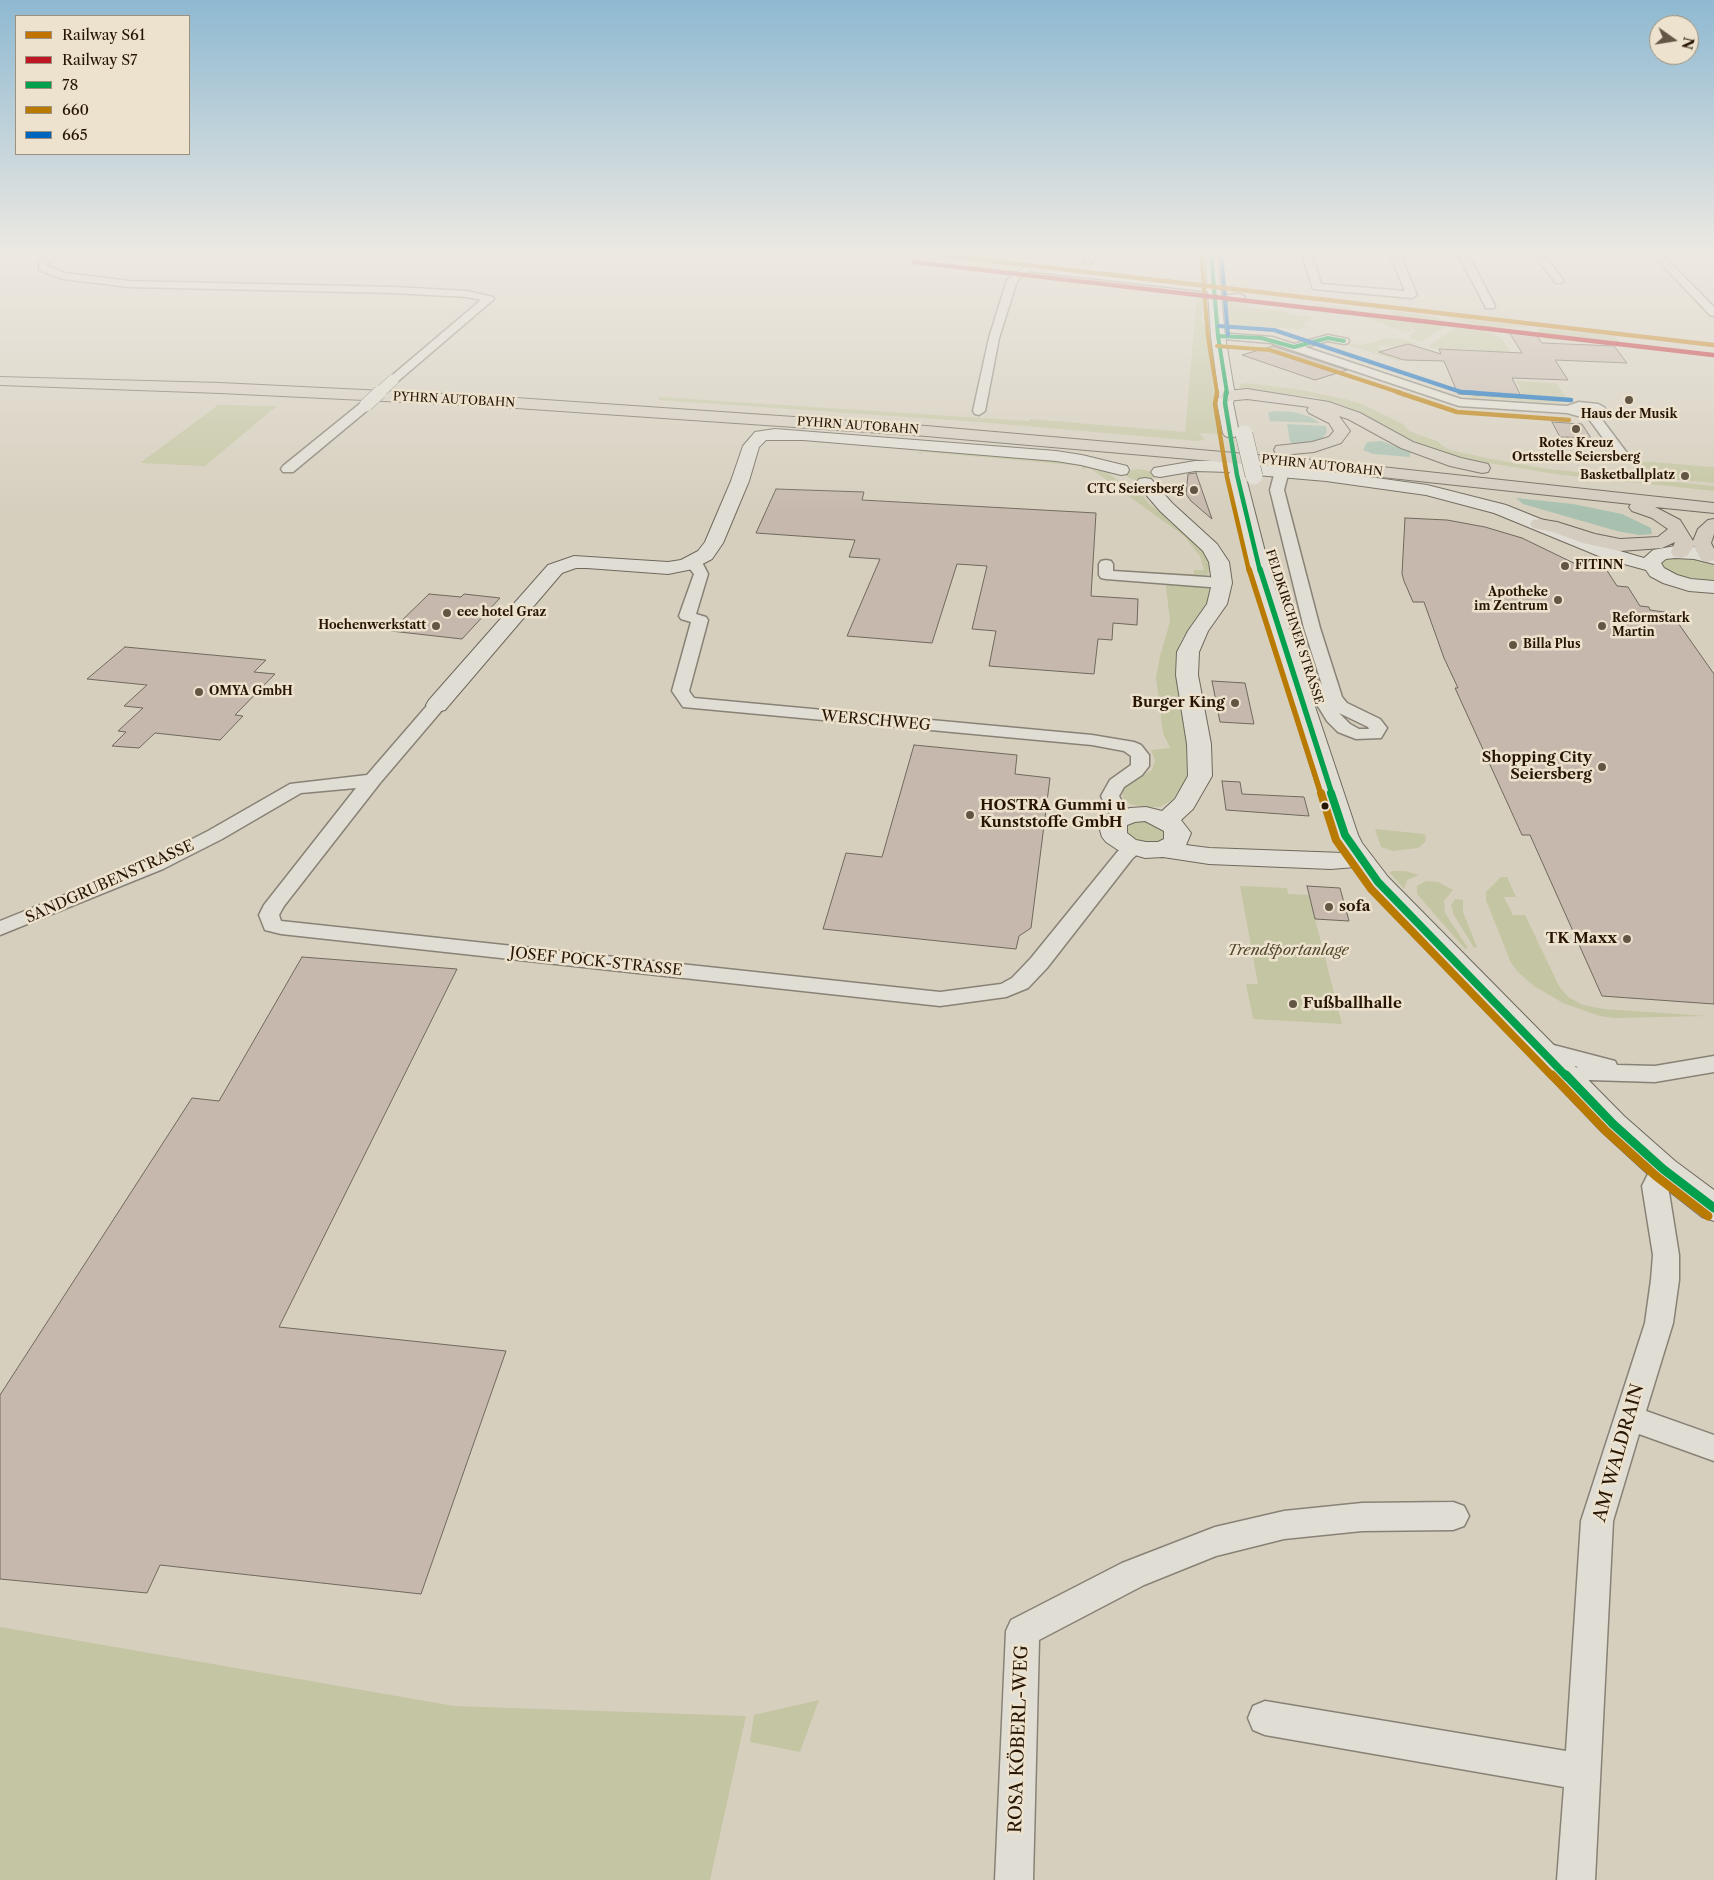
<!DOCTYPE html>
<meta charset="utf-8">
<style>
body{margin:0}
#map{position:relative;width:1714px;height:1880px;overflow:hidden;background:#d6cfbe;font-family:"Libre Caslon Text",serif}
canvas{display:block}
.legend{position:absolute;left:15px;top:15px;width:175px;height:140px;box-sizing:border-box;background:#ece2ce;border:1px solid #9d907c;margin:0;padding:6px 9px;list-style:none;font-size:15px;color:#271502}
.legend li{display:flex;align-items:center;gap:10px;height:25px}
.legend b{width:25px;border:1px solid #9d907c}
.north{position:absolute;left:1649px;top:15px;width:50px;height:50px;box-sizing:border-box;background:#ece2ce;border:1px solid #9d907c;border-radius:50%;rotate:103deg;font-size:14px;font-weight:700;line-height:20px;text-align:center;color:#271502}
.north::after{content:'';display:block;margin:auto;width:18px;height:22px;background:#645644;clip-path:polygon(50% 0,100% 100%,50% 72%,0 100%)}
</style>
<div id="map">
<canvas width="1714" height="1880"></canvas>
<ul class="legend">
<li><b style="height:6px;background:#c07300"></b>Railway S61</li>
<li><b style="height:6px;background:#be1622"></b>Railway S7</li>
<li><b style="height:6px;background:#029f4d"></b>78</li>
<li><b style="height:6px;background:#b97a01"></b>660</li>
<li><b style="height:6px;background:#0065bd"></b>665</li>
</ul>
<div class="north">N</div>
</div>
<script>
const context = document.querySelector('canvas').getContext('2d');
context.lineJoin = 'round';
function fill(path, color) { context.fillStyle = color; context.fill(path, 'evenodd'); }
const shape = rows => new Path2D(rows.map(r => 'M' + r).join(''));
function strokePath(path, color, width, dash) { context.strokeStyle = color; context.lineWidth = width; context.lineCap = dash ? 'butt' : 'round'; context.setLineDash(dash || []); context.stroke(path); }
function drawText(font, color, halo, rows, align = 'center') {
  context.font = font + ' "Libre Caslon Text",serif'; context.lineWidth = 5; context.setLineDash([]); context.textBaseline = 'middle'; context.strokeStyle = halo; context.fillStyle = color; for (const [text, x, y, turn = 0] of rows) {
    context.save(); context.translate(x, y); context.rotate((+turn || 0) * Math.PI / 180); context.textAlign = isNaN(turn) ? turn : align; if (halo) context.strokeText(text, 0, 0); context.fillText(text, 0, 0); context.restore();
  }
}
fill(shape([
 [1193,289,1206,289,1206,307,1200,319,1206,327,1218,434,1199,433,1205,439,1198,441,978,422,658,400,660,397,1029,421,1030,419,1185,432,1197,295],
 [1241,300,1249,301,1247,308,1276,310,1290,312,1289,314,1311,317,1312,319,1303,322,1303,325,1332,335,1307,327,1299,329,1229,325,1224,301,1236,303],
 [1318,304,1351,308,1349,312,1384,316,1399,322,1396,319,1399,318,1391,315,1392,311,1432,316,1443,320,1446,326,1422,342,1412,339,1410,335,1416,331,1400,322,1412,330,1412,332,1405,332,1366,318,1318,309],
 [1449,317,1523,326,1525,327,1492,328,1447,318],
 [1455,328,1478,329,1494,334,1502,339,1513,357,1478,350,1429,348,1429,346],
 [1541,328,1614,336,1623,346,1544,339,1538,330],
 [1387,338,1403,339,1419,344,1415,346,1408,344,1397,347,1378,346,1379,350,1385,350,1380,352,1402,360,1399,361,1342,343,1362,345],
 [1516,381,1556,383,1568,400,1558,403,1465,397,1476,396,1524,398],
 [1246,383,1296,389,1345,399,1362,404,1403,424,1409,431,1439,442,1441,445,1450,450,1486,458,1548,469,1714,486,1714,491,1555,474,1470,460,1430,449,1343,405,1312,397,1245,389,1239,387,1240,384],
 [218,405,277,406,205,466,140,463],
 [925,450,1065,462,1082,464,1106,471,1118,481,1138,489,1148,503,1183,530,1203,551,1208,558,1209,571,1208,574,1200,577,1116,572,1116,570,1194,574,1194,570,1204,570,1200,556,1184,536,1090,468,1082,469,1082,466,923,452,921,454,917,453],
 [1640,461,1714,467,1714,483,1656,478,1652,470,1644,469],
 [1139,469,1153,472,1157,475,1156,477,1140,481,1131,479,1125,475,1126,471],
 [1670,556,1714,561,1714,584,1667,574,1659,561],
 [1167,584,1205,587,1211,592,1207,602,1181,640,1177,651,1176,675,1186,743,1187,774,1184,783,1172,800,1160,807,1145,807,1130,804,1124,800,1122,793,1126,786,1152,770,1155,760,1151,750,1170,748,1163,733,1156,678,1160,656,1170,622,1166,586],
 [1140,818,1169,829,1162,844,1128,840,1122,827],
 [1375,829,1425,834,1426,841,1418,848,1393,851,1381,847],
 [1393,871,1405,871,1419,875,1407,880,1404,889,1390,873],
 [1501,877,1507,877,1516,897,1504,897,1513,915,1525,915,1559,986,1568,997,1583,1005,1604,1009,1707,1016,1614,1018,1600,1016,1563,1003,1534,986,1517,971,1511,963,1486,900,1486,892],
 [1426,881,1438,882,1453,890,1444,901,1445,913,1468,948,1465,949,1417,894,1417,886],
 [1240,886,1287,888,1288,894,1309,895,1342,1024,1253,1019,1246,984,1258,984],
 [1455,899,1463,900,1463,912,1477,947,1474,948,1454,915,1451,905],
 [0,1627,454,1706,746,1716,710,1880,0,1880],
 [819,1700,800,1752,750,1742,754,1715]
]), '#c4c5a2');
fill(shape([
 [1277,411,1294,412,1311,417,1319,423,1270,421,1268,412],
 [1287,424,1326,426,1327,432,1320,441,1303,446,1290,442],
 [1381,441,1410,452,1410,457,1373,454,1363,450,1367,442],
 [1516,498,1573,504,1622,514,1651,528,1652,534,1639,535,1617,531,1523,504]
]), '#a8c0af');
const building = shape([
 [1509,332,1535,333,1542,343,1614,346,1627,363,1555,360,1568,380,1512,378,1522,398,1458,394,1444,361,1404,360,1379,352,1408,344,1441,354,1439,349,1522,353,1509,332],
 [1273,346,1347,370,1315,380,1242,355,1273,346],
 [1552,422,1582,424,1591,438,1560,437,1552,422],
 [1196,473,1212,519,1191,501,1186,494,1188,474,1196,473],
 [776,489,864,492,862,500,1096,513,1091,596,1138,599,1137,625,1113,623,1112,640,1098,639,1094,674,989,666,996,631,972,629,987,566,957,564,932,643,847,636,880,559,849,557,855,540,756,533,776,489],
 [1405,518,1447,520,1485,527,1522,538,1586,569,1606,569,1617,586,1628,587,1640,606,1649,607,1650,610,1671,613,1714,674,1714,1004,1602,996,1530,835,1522,835,1455,688,1458,688,1444,658,1424,602,1413,602,1404,581,1402,574,1405,518],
 [429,594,461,597,464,594,500,598,462,639,391,631,429,594],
 [125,647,266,660,254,672,275,674,235,715,243,716,220,740,155,733,139,748,112,746,126,732,118,731,143,708,124,706,147,685,87,679,125,647],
 [1212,681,1245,683,1254,724,1220,722,1212,681],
 [914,745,1017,755,1015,774,1050,778,1031,928,1019,936,1016,949,823,929,846,853,882,857,914,745],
 [1222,781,1240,782,1242,794,1304,797,1309,816,1226,810,1222,781],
 [1307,886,1340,888,1349,921,1315,919,1307,886],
 [302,957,457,969,279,1327,506,1351,421,1594,160,1565,147,1593,0,1579,0,1395,192,1098,219,1101,302,957]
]);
fill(building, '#c6b8ac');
strokePath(building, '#6f695d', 1);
const street = shape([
 [55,252,67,252,47,263,47,266,65,273,129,281,394,287,467,291,493,297,494,299,397,382,393,383,389,382,387,380,389,378,481,300,467,297,394,293,129,287,63,279,39,270,39,260,55,252],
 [1086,252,1096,252,1092,263,1089,264,1084,261,1086,252],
 [1301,252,1311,252,1321,284,1405,291,1389,252,1399,252,1417,295,1412,298,1313,289,1301,252],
 [1457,252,1467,252,1495,306,1494,308,1486,308,1485,306,1457,252],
 [1532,252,1542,252,1564,281,1562,283,1556,283,1532,252],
 [1650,252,1660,252,1714,307,1714,316,1710,315,1650,252],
 [1027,265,1213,286,1218,289,1213,292,1029,271,1017,281,999,338,985,411,979,415,975,414,973,411,989,338,1007,280,1027,265],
 [1240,294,1245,297,1244,299,1214,302,1209,299,1214,296,1240,294],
 [1218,333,1272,337,1294,344,1328,335,1348,339,1349,341,1348,343,1344,344,1328,341,1305,347,1461,399,1567,406,1579,402,1598,404,1604,407,1608,413,1600,417,1630,457,1624,461,1619,460,1589,419,1567,413,1459,406,1271,343,1214,338,1213,336,1214,334,1218,333],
 [1577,410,1592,410,1593,411,1588,412,1577,410],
 [366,401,372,405,370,408,293,472,283,472,281,469,283,466,362,402,366,401],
 [1282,467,1289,471,1284,490,1320,628,1342,697,1347,703,1380,719,1387,728,1381,738,1356,739,1338,732,1327,721,1305,685,1307,681,1313,680,1319,681,1322,685,1304,628,1270,490,1275,471,1282,467],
 [1339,713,1368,727,1369,729,1359,729,1350,724,1339,713],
 [692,559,703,564,708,574,696,614,706,617,708,620,689,691,694,698,1092,735,1134,742,1141,745,1149,755,1149,766,1142,775,1124,787,1119,796,1125,807,1135,817,1132,821,1125,823,1118,821,1110,814,1101,796,1110,780,1131,765,1131,756,1124,751,1092,745,683,707,672,691,691,622,681,619,679,616,694,574,685,563,687,560,692,559],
 [1106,560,1111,561,1113,564,1113,571,1222,578,1227,580,1230,583,1227,586,1222,588,1106,579,1101,578,1099,575,1099,564,1101,561,1106,560],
 [437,700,443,701,446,705,443,709,380,783,284,906,279,915,281,921,940,992,1001,984,1012,978,1031,958,1118,851,1127,844,1134,842,1141,844,1144,848,1132,859,1047,968,1028,988,1006,997,940,1006,281,934,265,930,259,915,264,905,356,788,301,793,222,839,163,869,0,935,0,921,149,861,208,831,290,784,367,775,431,701,437,700],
 [1542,1042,1615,1061,1617,1065,1655,1066,1714,1056,1714,1072,1655,1082,1590,1080,1569,1086,1561,1084,1557,1078,1561,1072,1578,1067,1534,1055,1530,1050,1534,1045,1542,1042],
 [1663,1160,1672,1162,1676,1169,1668,1186,1679,1255,1679,1280,1673,1323,1646,1411,1714,1435,1714,1461,1639,1434,1613,1521,1595,1880,1557,1880,1564,1787,1265,1735,1253,1730,1248,1718,1253,1706,1265,1701,1566,1751,1581,1521,1645,1323,1651,1280,1653,1255,1642,1186,1654,1162,1663,1160],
 [1453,1502,1464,1506,1469,1516,1464,1526,1453,1530,1362,1531,1284,1539,1216,1556,1144,1585,1039,1640,1033,1880,995,1880,1006,1631,1011,1620,1122,1563,1215,1527,1284,1511,1362,1503,1453,1502]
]);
const secondary = shape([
 [1205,252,1217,252,1225,336,1235,396,1233,403,1239,433,1237,436,1231,438,1225,436,1223,433,1217,403,1219,396,1211,336,1205,252],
 [775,429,1056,451,1082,455,1127,466,1129,470,1127,474,1121,475,1081,465,1056,461,803,440,766,440,759,447,749,481,723,543,712,559,693,569,668,574,587,568,576,568,562,573,445,710,437,712,429,710,426,705,429,700,548,565,574,556,668,562,681,560,698,551,705,542,731,481,743,446,755,432,775,429],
 [1195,461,1217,461,1326,471,1427,485,1506,505,1620,551,1644,558,1653,550,1675,546,1694,547,1714,552,1714,564,1694,559,1675,558,1666,559,1661,563,1664,568,1677,575,1691,579,1714,581,1714,593,1689,591,1663,583,1650,576,1646,570,1606,559,1494,513,1426,495,1326,481,1245,474,1271,575,1358,835,1362,843,1388,877,1624,1116,1675,1161,1714,1190,1714,1221,1702,1217,1651,1177,1602,1132,1369,888,1355,867,1331,869,1209,864,1163,857,1145,858,1118,850,1106,842,1102,837,1100,830,1108,816,1130,808,1146,807,1162,811,1175,799,1188,776,1187,744,1176,675,1177,652,1188,631,1207,604,1212,583,1209,562,1203,551,1160,511,1136,483,1139,479,1145,478,1151,479,1172,503,1217,544,1229,562,1232,583,1227,604,1208,631,1199,652,1198,675,1211,744,1212,776,1193,809,1181,820,1191,833,1186,845,1209,848,1343,853,1332,835,1251,575,1228,475,1230,472,1195,471,1160,477,1154,476,1151,472,1154,468,1195,461],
 [1145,821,1164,831,1164,839,1158,842,1146,842,1136,840,1127,833,1127,825,1135,822,1145,821]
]);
const highway = shape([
 [0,377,220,383,487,396,926,426,1326,461,1714,503,1714,513,1655,507,1680,520,1693,541,1698,529,1708,520,1714,519,1714,534,1711,543,1714,549,1714,560,1708,562,1701,560,1694,546,1687,556,1680,558,1673,556,1671,552,1675,542,1662,548,1620,551,1583,543,1553,532,1533,528,1530,524,1533,520,1539,519,1557,522,1595,534,1620,539,1658,537,1668,529,1652,518,1632,511,1629,507,1631,504,1326,471,926,436,487,406,220,393,0,385,0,377],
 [1247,389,1329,402,1360,413,1413,442,1461,458,1488,464,1490,468,1488,472,1482,473,1450,466,1401,448,1348,419,1339,416,1350,431,1341,443,1314,452,1282,455,1276,454,1274,450,1276,446,1312,442,1329,437,1334,431,1329,423,1309,413,1307,410,1309,407,1247,399,1227,401,1222,399,1219,396,1222,393,1227,391,1247,389]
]);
strokePath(street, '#888276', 3);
strokePath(secondary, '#6f695d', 2);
strokePath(highway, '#6f695d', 2);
fill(street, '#e0ddd4');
fill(secondary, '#e0ddd4');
fill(highway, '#d4ccbf');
const streetBridgeFar1 = shape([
 [379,393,393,380]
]);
const streetBridge = shape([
 [366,405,380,392]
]);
const secondaryBridge = shape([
 [1244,434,1254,476]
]);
strokePath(streetBridgeFar1, '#888276', 12, []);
strokePath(streetBridge, '#888276', 14, []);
strokePath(secondaryBridge, '#6f695d', 18, []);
strokePath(streetBridgeFar1, '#e0ddd4', 11);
strokePath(streetBridge, '#e0ddd4', 13);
strokePath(secondaryBridge, '#e0ddd4', 17);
strokePath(shape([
 [1211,252,1218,336,1227,393],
 [1218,336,1261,338,1294,347,1328,338,1344,341]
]), '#029f4d', 4);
strokePath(shape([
 [1226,392,1225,403,1237,475,1260,571]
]), '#029f4d', 4.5);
strokePath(shape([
 [1260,569,1332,794]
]), '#029f4d', 5.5);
strokePath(shape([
 [1331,793,1345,835,1378,882,1567,1077]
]), '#029f4d', 8);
strokePath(shape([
 [1566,1075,1613,1124,1663,1169,1714,1208]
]), '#029f4d', 9);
strokePath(shape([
 [1201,253,1208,337,1217,393],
 [1217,346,1270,350,1401,393]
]), '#b97a01', 4);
strokePath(shape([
 [1217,392,1215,404,1227,477,1249,571],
 [1397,392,1457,412,1569,420]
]), '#b97a01', 4.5);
strokePath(shape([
 [1249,569,1321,794]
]), '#b97a01', 5.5);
strokePath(shape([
 [1321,793,1336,840,1371,889,1553,1077]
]), '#b97a01', 8);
strokePath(shape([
 [1552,1075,1606,1131,1656,1176,1708,1216]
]), '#b97a01', 9);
strokePath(shape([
 [1221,252,1228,335],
 [1219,326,1274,330,1461,392,1479,393]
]), '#0065bd', 4);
strokePath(shape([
 [1461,392,1571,400]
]), '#0065bd', 4.5);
strokePath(shape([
 [915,252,1714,345]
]), '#c07300', 4.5);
strokePath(shape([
 [914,262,1713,355]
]), '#be1622', 4.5);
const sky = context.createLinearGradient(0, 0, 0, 515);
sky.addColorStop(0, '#8eb9d1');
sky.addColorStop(0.49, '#ede9e2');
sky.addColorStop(1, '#ede9e200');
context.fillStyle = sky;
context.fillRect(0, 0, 1714, 515);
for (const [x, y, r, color] of [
 [1629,400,5,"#645644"],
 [1576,429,5,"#645644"],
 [1685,476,5,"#645644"],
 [1194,490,5,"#645644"],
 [1565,566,5,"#645644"],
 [1558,600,5,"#645644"],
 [447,613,5,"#645644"],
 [436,626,5,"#645644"],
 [1602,626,5,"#645644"],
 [1513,645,5,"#645644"],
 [199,692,5,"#645644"],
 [1235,703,5,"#645644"],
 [1602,767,5,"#645644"],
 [1325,806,4.5,"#271502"],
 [970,815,5,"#645644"],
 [1329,907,5,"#645644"],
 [1627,939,5,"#645644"],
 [1293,1004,5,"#645644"]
]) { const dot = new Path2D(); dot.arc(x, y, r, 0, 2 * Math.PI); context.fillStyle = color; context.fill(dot); strokePath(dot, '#ece2ce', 2); }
drawText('12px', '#271502', '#ece2ce', [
 ["PYHRN AUTOBAHN",454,400,3],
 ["PYHRN AUTOBAHN",858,426,4],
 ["PYHRN AUTOBAHN",1322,466,6],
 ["FELDKIRCHNER STRASSE",1294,627,72]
]);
drawText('bold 12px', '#271502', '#ece2ce', [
 ["Haus der Musik",1629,415,"center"],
 ["Rotes Kreuz",1576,444,"center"],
 ["Ortsstelle Seiersberg",1576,458,"center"],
 ["Basketballplatz",1675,476,"right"],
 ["CTC Seiersberg",1184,490,"right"],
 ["FITINN",1575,566],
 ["Apotheke",1548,593,"right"],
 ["im Zentrum",1548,607,"right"],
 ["eee hotel Graz",457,613],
 ["Reformstark",1612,619],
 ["Martin",1612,633],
 ["Hoehenwerkstatt",426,626,"right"],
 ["Billa Plus",1523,645],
 ["OMYA GmbH",209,692]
], 'left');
drawText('bold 15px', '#271502', '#ece2ce', [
 ["Burger King",1225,703],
 ["Shopping City",1592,758],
 ["Seiersberg",1592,775],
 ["HOSTRA Gummi u",980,806,"left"],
 ["Kunststoffe GmbH",980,823,"left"],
 ["sofa",1339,907,"left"],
 ["TK Maxx",1617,939],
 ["Fußballhalle",1303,1004,"left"]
], 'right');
drawText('15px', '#271502', '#ece2ce', [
 ["WERSCHWEG",876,721,5],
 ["SANDGRUBENSTRASSE",110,882,-24],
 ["JOSEF POCK-STRASSE",596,962,6]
]);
drawText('italic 15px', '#52472b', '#ece2ce', [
 ["Trendsportanlage",1288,951]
]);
drawText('18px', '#271502', '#ece2ce', [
 ["AM WALDRAIN",1619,1453,-74],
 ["ROSA KÖBERL-WEG",1019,1739,-88]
]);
</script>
